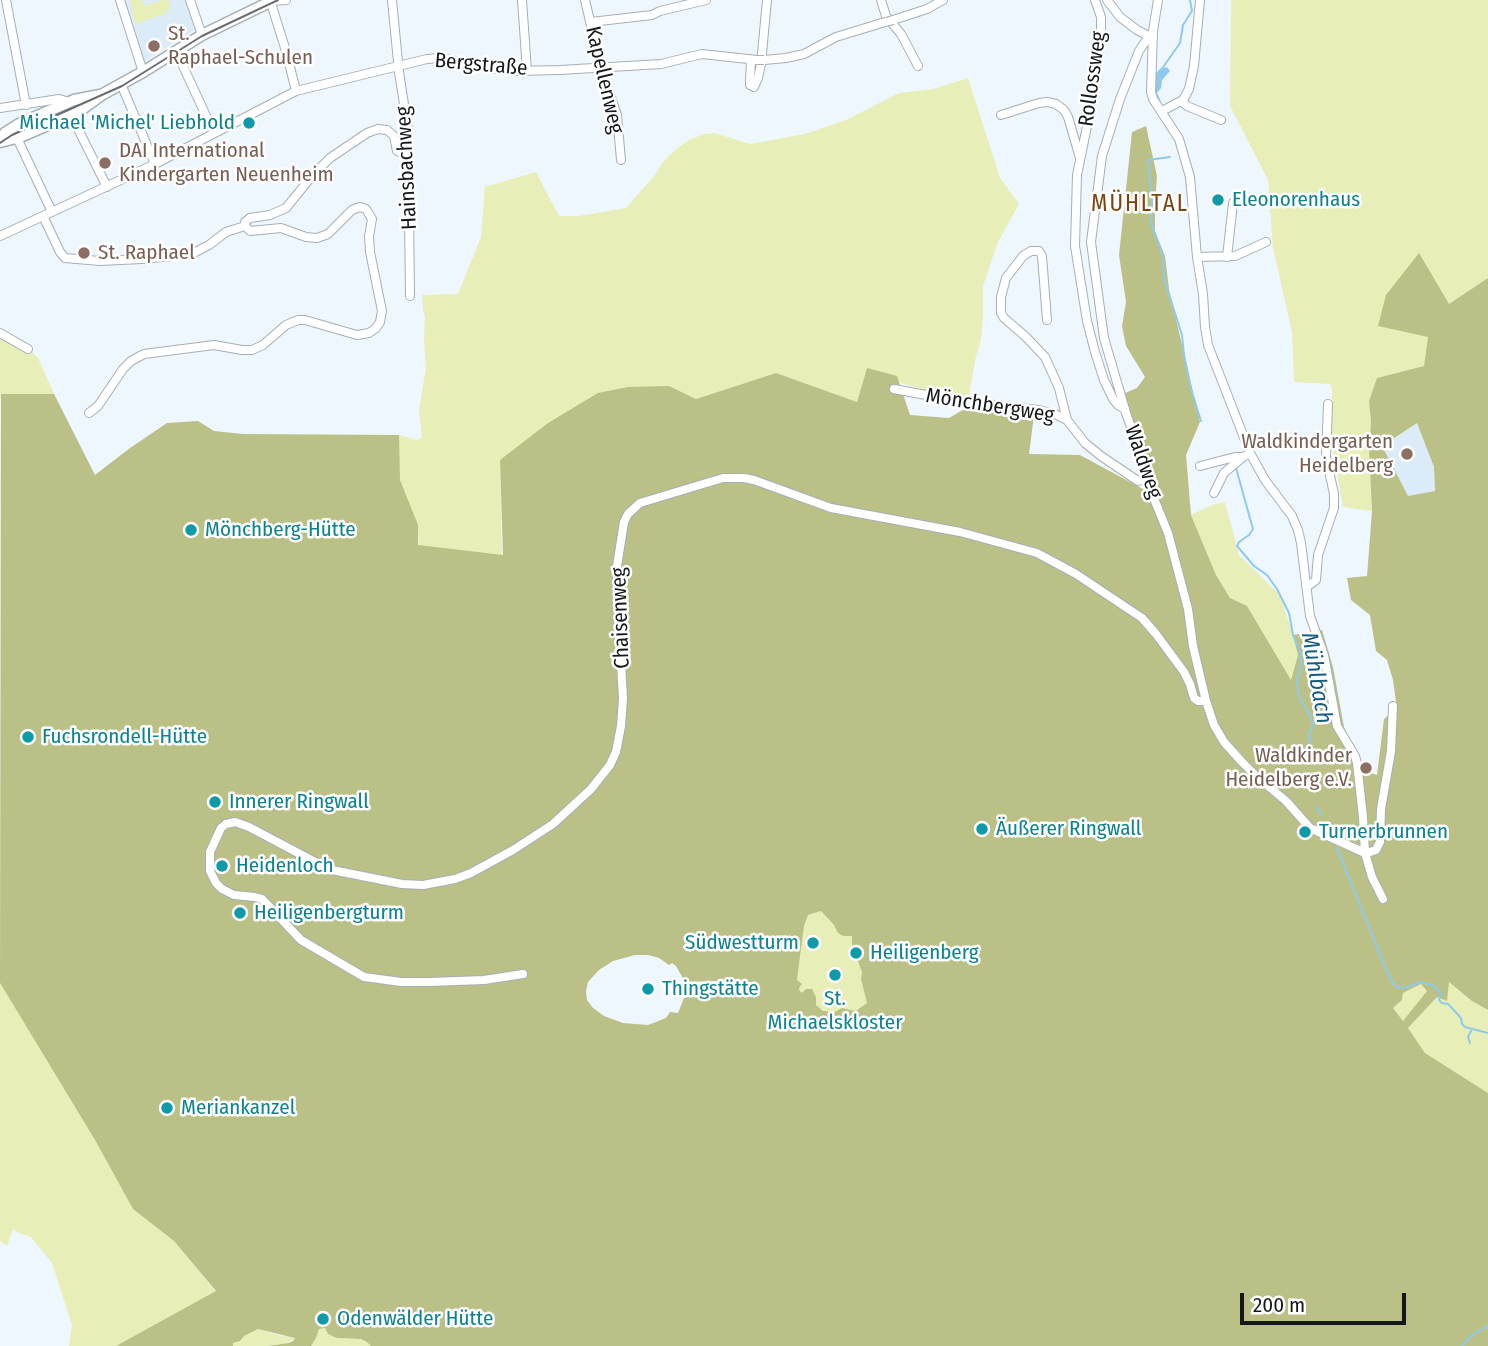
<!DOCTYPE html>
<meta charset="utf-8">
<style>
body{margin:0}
#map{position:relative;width:1488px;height:1346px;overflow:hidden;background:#eef7fe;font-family:"Fira Sans Condensed",sans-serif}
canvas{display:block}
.scale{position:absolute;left:1240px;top:1293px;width:166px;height:32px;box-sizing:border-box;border:4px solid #15181b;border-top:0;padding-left:9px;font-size:21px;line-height:24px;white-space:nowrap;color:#15181b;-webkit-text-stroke:5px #fff;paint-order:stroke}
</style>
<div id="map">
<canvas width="1488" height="1346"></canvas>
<div class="scale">200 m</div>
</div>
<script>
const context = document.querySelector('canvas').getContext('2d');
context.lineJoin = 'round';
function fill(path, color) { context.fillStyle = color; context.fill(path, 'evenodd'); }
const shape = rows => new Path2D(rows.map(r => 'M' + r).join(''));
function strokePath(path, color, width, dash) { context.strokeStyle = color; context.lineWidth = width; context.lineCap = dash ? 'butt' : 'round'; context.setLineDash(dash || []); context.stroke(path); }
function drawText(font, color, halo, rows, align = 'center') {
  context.font = font + ' "Fira Sans Condensed",sans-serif'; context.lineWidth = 5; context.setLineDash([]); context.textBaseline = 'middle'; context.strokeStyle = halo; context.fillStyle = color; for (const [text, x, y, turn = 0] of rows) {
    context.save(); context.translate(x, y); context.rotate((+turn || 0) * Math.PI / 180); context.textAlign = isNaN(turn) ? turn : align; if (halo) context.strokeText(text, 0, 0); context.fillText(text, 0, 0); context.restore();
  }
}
fill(shape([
 [124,0,187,0,196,29,143,62],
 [1417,423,1434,467,1435,491,1408,496,1381,446]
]), '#dbebf7');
fill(shape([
 [130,0,142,0,144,6,162,0,168,0,171,9,167,10,167,13,135,24],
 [1231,0,1488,0,1488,278,1449,304,1428,337,1424,366,1377,378,1369,401,1371,421,1369,450,1372,511,1343,507,1332,445,1332,390,1330,384,1294,382,1292,332,1273,248,1268,180,1230,106],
 [968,78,1000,178,1019,204,998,242,983,286,983,316,981,340,976,356,969,395,961,397,927,391,866,372,857,402,776,373,696,399,669,386,500,460,502,561,419,551,418,531,394,476,399,435,417,440,422,438,419,410,426,368,424,340,425,318,423,309,422,295,458,294,481,237,485,187,536,172,559,216,579,216,626,208,655,175,663,162,676,149,689,140,704,134,715,133,750,144,805,134,846,120,899,93,933,89],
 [0,333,27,347,38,358,54,394,1,394,0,401],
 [1225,502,1239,555,1280,595,1293,635,1298,655,1291,680,1247,606,1230,598,1216,575,1191,515,1212,505],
 [821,911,834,925,838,933,852,936,852,946,862,972,861,979,868,1003,856,1012,850,1009,835,1012,823,1011,816,1005,816,1000,802,994,800,991,799,988,802,984,797,981,804,926,808,915],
 [1449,981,1472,1001,1488,1010,1488,1093,1425,1053,1408,1028,1437,997],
 [0,983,95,1140,133,1209,174,1241,216,1292,116,1346,69,1346,72,1325,52,1263,30,1236,21,1234,13,1229,7,1246,0,1241],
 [1421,984,1428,991,1403,1022,1393,1008,1402,1000,1403,993],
 [325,1328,328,1334,337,1338,360,1339,368,1342,371,1346,311,1346,316,1338,319,1329],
 [258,1329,282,1336,293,1337,295,1338,288,1343,267,1346,233,1346,233,1343,240,1341,244,1336]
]), '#e8eeb7');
fill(shape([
 [1146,126,1157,176,1155,204,1155,231,1165,256,1169,289,1200,422,1186,455,1191,515,1216,575,1230,598,1247,606,1291,680,1298,655,1293,635,1322,630,1333,667,1344,727,1362,770,1377,775,1384,719,1397,709,1393,680,1387,660,1376,651,1370,615,1351,600,1347,578,1367,576,1372,511,1369,450,1371,421,1369,401,1377,378,1424,366,1428,337,1378,326,1386,295,1419,253,1449,304,1488,278,1488,1010,1472,1001,1449,982,1447,1001,1437,997,1408,1028,1425,1053,1488,1093,1488,1346,371,1346,367,1342,361,1339,337,1338,328,1334,325,1328,319,1329,316,1338,311,1346,267,1346,289,1343,293,1341,295,1338,258,1329,244,1336,240,1341,233,1343,233,1346,116,1346,216,1291,174,1241,133,1209,95,1140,0,983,1,394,54,394,95,475,130,448,167,423,198,421,214,431,243,434,399,435,400,480,418,525,418,545,503,555,500,460,548,423,598,393,628,387,669,386,696,399,776,373,857,402,867,368,897,376,910,415,949,418,984,398,1035,407,1029,454,1080,455,1143,489,1148,487,1152,480,1123,394,1137,388,1145,377,1126,346,1122,326,1126,302,1119,255,1132,132],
 [1417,423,1434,467,1435,491,1408,496,1382,446],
 [821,911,834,925,838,933,843,936,852,936,852,946,862,972,861,979,867,1003,856,1011,842,1008,835,1012,823,1011,816,1005,816,997,812,989,806,989,802,993,800,991,799,988,802,984,797,980,804,926,808,915],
 [635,955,648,955,659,958,669,965,672,963,676,966,685,982,719,981,722,987,721,991,686,993,678,1013,670,1012,666,1018,648,1025,623,1023,604,1016,593,1008,587,1000,586,991,588,982,599,970,613,961],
 [1421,984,1427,991,1403,1021,1393,1008,1402,1000,1403,993]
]), '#bac086');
fill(shape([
 [1163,66,1165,68,1167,67,1170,71,1162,80,1161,88,1156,94,1155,74]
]), '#8fcaed');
strokePath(shape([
 [1164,66,1180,43,1183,25,1192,11,1190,0],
 [1156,93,1160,102],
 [1170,157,1148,160,1152,200,1151,222,1163,257,1164,279,1182,335,1184,355,1191,389,1201,421],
 [1236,468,1253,529,1249,535,1239,542,1237,546,1254,566,1267,575,1277,589,1289,613,1293,635,1300,650,1301,664,1297,680,1298,692,1301,701,1311,717,1313,725,1309,733,1310,740,1306,748,1305,754],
 [1282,759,1305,754],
 [1317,807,1321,815],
 [1324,823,1324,825,1330,833],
 [1329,824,1346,829,1347,833],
 [1337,848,1388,974,1394,984,1397,987,1405,988,1421,982,1433,986,1441,993,1439,1000,1442,1003,1448,1004,1451,1007,1461,1018,1462,1024,1465,1027,1488,1033],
 [1470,1043,1468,1037,1471,1031],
 [1462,1346,1472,1335,1488,1326]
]), '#8fcaed', 2);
const minor = shape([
 [6,0,26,105],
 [120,0,143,72],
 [190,0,202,35],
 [270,0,286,51,296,91],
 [392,0,399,72,408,130,410,296],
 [522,0,527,71],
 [585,0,602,72,617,115,621,160],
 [881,0,886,16,901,34,918,66],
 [1095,0,1101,17,1101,33,1091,107,1077,175,1075,246,1087,321,1095,352,1104,380,1113,399,1118,405,1125,409],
 [1107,0,1120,17,1137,30,1153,38],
 [1158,0,1153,31,1151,92,1153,99,1179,139,1190,177,1197,257,1203,294,1205,327,1208,345,1250,453,1265,480,1292,516,1298,530,1301,543,1310,616,1324,655,1337,726,1355,756,1357,763,1363,817,1365,853,1372,877,1383,899],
 [271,1,286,0],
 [893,20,927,9,943,0],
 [591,22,652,15,660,11,706,0],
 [1149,36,1139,51,1120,99,1102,156,1091,242,1104,338,1126,413,1147,473,1146,479,1168,533,1188,609,1193,646,1206,701,1214,725,1224,742,1241,761,1256,776,1286,801,1310,828,1365,853],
 [176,51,214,133],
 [751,60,750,81,750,85,754,87,758,78,761,64,767,0],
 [764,60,786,58,804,54,836,37,882,23],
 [121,84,155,164],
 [1181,101,1187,106,1221,120],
 [0,108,59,99,70,102],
 [1162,111,1183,100,1189,89,1194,66,1200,0],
 [71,115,107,187],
 [1001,115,1039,103,1047,102,1056,104,1064,110,1068,117,1080,158],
 [17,138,52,212],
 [43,216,60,252,65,258,100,261,142,259,192,254,209,245,226,232,245,226],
 [245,226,245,222,250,218,270,215,286,208,312,176,330,158,367,133,378,129,387,130,394,136,397,151,400,152,408,152],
 [0,236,155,164,296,91,427,59,441,58,488,68,515,71,560,70,661,64,702,54,757,60],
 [1197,257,1235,256,1266,242],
 [1227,257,1233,203],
 [1047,320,1042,256,1039,251,1031,251,1023,256,1006,278,1001,297,1001,313,1004,318,1025,336,1045,357,1059,388,1067,420],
 [0,333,28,349],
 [894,389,974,404,1039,410,1055,414,1067,420,1085,443,1101,456,1138,481,1146,479],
 [89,413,98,406,123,369,131,361,144,354,214,345,242,350,252,350,263,345,286,325,298,320,305,320,357,335,369,333,376,328,380,322,382,311,370,252,369,236,372,219,366,209,360,207,352,210,328,234,317,238,306,237,281,228,250,231,245,226],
 [1200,466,1235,457,1243,457],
 [1214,493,1224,473,1243,457,1250,453],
 [1306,585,1311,584,1316,580,1318,555,1334,508,1334,494,1326,457,1328,404],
 [1365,851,1370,852,1376,850,1380,842,1381,809,1391,751,1393,706],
 [523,974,484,980,430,982,401,982,364,977,301,940,262,899,255,897,234,895,222,889,216,883,210,871,210,852,221,828,226,824,235,822,249,827,317,863,332,870,402,884,423,885,455,879,471,873,513,850,553,824,591,789,610,765,616,752,621,726,623,698,617,597,617,566,624,522,628,514,640,503,723,478,744,478,754,480,831,508,960,532,1037,553,1076,574,1142,618,1156,634,1184,672,1190,684,1194,698,1198,701,1206,701]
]);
const major = shape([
 [0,142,20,137,78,112,103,94,143,72,202,35,274,0],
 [0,142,5,133,19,124,74,100,100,95]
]);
strokePath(minor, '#a6afb6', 10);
strokePath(major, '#a6afb6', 13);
strokePath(minor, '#fff', 8);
strokePath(major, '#fff', 10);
strokePath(shape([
 [0,143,12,135,122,86,202,36,278,0]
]), '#696e73', 2);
const minorBridge = shape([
 [882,23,893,20],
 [757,60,764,60]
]);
strokePath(minorBridge, '#a6afb6', 10, []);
strokePath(minorBridge, '#fff', 8);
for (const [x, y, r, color] of [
 [154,46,7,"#8d6e63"],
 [249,123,7,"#0f9aa8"],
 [105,163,7,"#8d6e63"],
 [1218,200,7,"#0f9aa8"],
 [84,253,7,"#8d6e63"],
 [1407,454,7,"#8d6e63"],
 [191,530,7,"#0f9aa8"],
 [28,737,7,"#0f9aa8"],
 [1366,768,7,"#8d6e63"],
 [215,802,7,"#0f9aa8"],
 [982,829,7,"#0f9aa8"],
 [1305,832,7,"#0f9aa8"],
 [222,866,7,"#0f9aa8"],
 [240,913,7,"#0f9aa8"],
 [813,943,7,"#0f9aa8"],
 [856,953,7,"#0f9aa8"],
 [835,975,7,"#0f9aa8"],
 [648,989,7,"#0f9aa8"],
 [167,1108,7,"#0f9aa8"],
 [323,1319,7,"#0f9aa8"]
]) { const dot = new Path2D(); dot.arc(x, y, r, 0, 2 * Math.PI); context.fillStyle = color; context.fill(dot); strokePath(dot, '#fff', 2.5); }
drawText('21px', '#785e54', '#fff', [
 ["St.",168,34],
 ["Raphael-Schulen",168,58],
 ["DAI International",119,151],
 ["Kindergarten Neuenheim",119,175],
 ["St. Raphael",98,253],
 ["Waldkindergarten",1393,442,"right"],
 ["Heidelberg",1393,466,"right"],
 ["Waldkinder",1352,756,"right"],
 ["Heidelberg e.V.",1352,780,"right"]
], 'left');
drawText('21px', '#15181b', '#fff', [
 ["Bergstraße",481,65,5],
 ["Rollossweg",1093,79,-82],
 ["Kapellenweg",604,80,77],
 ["Hainsbachweg",407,168,-93],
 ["Mönchbergweg",990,406,9],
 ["Waldweg",1143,462,71],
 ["Chaisenweg",621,618,-92]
]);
drawText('21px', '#0d838f', '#fff', [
 ["Michael 'Michel' Liebhold",235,123,"right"],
 ["Eleonorenhaus",1232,200],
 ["Mönchberg-Hütte",205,530],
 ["Fuchsrondell-Hütte",42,737],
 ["Innerer Ringwall",229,802],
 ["Äußerer Ringwall",996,829],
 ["Turnerbrunnen",1319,832],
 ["Heidenloch",236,866],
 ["Heiligenbergturm",254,913],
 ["Südwestturm",799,943,"right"],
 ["Heiligenberg",870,953],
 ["Thingstätte",662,989],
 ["St.",835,999,"center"],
 ["Michaelskloster",835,1023,"center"],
 ["Meriankanzel",181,1108],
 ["Odenwälder Hütte",337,1319]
], 'left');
context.letterSpacing = '2px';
drawText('23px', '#7c440d', '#fff', [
 ["MÜHLTAL",1140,205]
]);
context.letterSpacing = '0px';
drawText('italic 23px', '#155d7e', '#fff', [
 ["Mühlbach",1316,678,80]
]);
</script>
